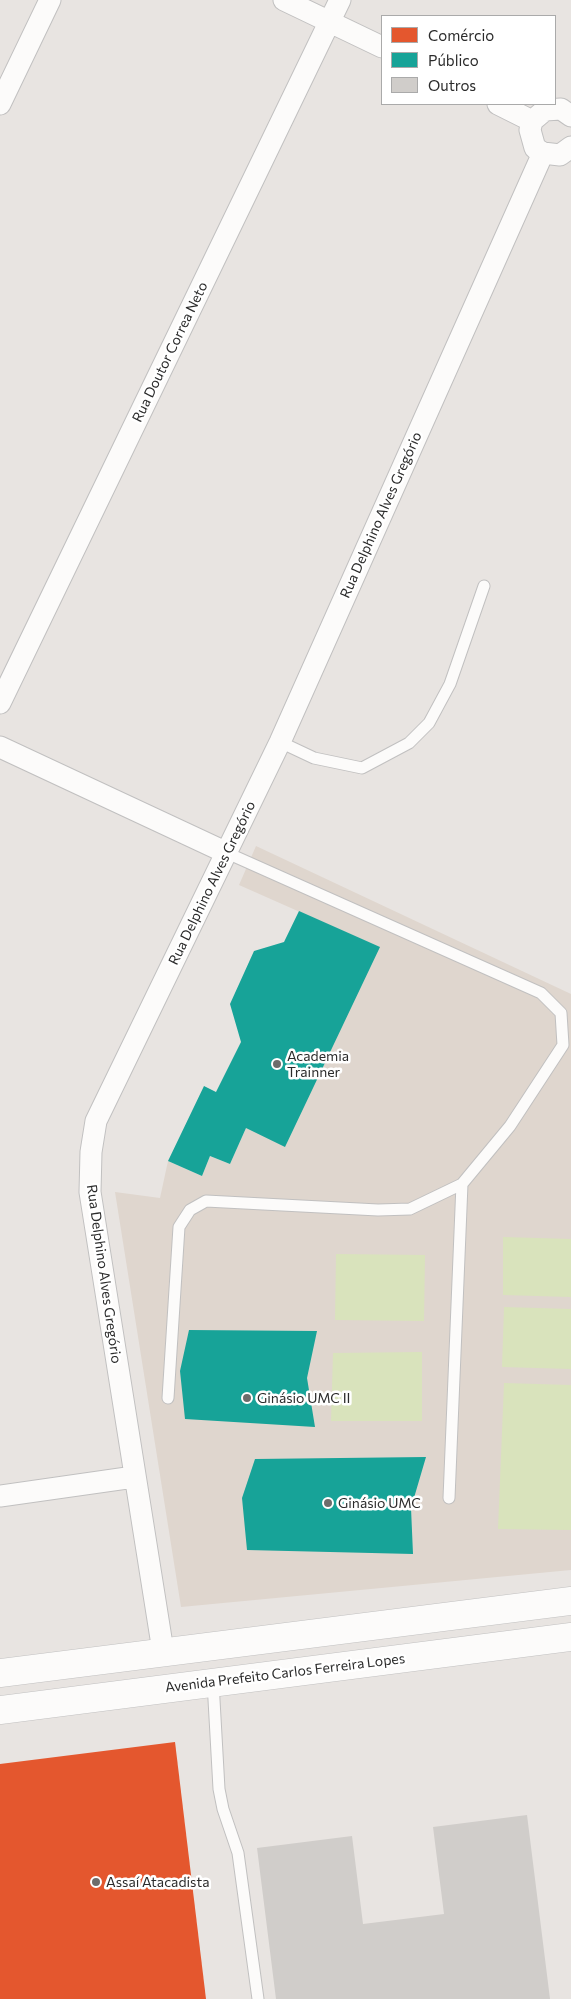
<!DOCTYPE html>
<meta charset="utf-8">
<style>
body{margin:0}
#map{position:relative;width:571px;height:1999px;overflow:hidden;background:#e8e4e1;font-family:Commissioner,sans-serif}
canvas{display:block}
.legend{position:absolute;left:381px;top:15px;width:175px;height:90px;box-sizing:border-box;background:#fff;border:1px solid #aaa;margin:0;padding:6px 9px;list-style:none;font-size:15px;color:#2b2b2b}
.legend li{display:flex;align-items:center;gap:10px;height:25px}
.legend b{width:25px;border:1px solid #aaa}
</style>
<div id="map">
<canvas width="571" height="1999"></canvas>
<ul class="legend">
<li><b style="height:14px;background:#e4572e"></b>Comércio</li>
<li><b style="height:14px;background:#17a398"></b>Público</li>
<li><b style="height:14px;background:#d0cdca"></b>Outros</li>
</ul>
</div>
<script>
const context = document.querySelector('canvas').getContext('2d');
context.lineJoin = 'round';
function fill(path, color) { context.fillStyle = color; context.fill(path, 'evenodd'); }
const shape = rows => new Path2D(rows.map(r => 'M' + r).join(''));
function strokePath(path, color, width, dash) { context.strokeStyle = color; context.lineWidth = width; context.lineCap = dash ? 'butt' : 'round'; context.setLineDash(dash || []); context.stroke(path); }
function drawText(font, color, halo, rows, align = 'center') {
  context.font = font + ' Commissioner,sans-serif'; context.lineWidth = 5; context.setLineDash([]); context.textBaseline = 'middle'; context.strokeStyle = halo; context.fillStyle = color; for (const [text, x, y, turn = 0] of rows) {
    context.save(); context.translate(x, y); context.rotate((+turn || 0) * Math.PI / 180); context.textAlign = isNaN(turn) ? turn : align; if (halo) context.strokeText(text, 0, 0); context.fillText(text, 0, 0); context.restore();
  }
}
fill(shape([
 [256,846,571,994,571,1570,181,1607,115,1192,160,1198,168,1161,202,1176,210,1156,230,1164,246,1128,379,947,239,885]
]), '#dfd6ce');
fill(shape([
 [503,1237,571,1239,571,1297,503,1295],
 [336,1254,425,1255,424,1321,335,1320],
 [504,1307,571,1309,571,1369,502,1367],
 [422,1352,422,1421,331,1421,333,1353],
 [504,1383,571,1385,571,1530,498,1529]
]), '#d9e3bc');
fill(shape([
 [175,1742,206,1999,0,1999,0,1764]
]), '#e4572e');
fill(shape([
 [299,911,380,947,285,1147,246,1128,230,1164,210,1156,202,1176,168,1161,204,1086,216,1092,241,1042,230,1004,254,951,284,942],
 [189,1330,317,1331,307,1378,315,1427,185,1419,180,1371],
 [426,1457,411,1508,413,1554,247,1550,242,1498,255,1459]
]), '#17a398');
fill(shape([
 [527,1815,550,1999,276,1999,257,1848,352,1836,363,1924,444,1914,433,1827]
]), '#d0cdca');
const service = shape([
 [280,742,314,758,362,768,409,743,429,723,450,684,484,586],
 [227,853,541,993,561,1013,563,1045,510,1126,462,1184,449,1498],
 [168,1398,179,1227,190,1210,206,1201,378,1210,410,1209,462,1184],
 [213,1682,219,1789,223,1809,238,1853,258,1999]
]);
const minor = shape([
 [284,0,382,47],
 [0,104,50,0],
 [498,104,532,121],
 [571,116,561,109,545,110,532,121,530,130,535,148,543,153,560,155,571,147],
 [0,703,340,0],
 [0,747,227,853],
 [0,1496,134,1477],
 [163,1651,90,1192,91,1152,96,1121,280,742,543,153]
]);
const secondary = shape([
 [0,1673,571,1601],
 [0,1710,571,1637]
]);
strokePath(service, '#c1c0c0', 13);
strokePath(minor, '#c1c0c0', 23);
strokePath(secondary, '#c1c0c0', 29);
strokePath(service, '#fcfbfa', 11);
strokePath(minor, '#fcfbfa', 21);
strokePath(secondary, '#fcfbfa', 28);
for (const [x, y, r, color] of [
 [277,1064,5,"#6d6c6b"],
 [247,1398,5,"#6d6c6b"],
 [328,1503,5,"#6d6c6b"],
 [96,1882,5,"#6d6c6b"]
]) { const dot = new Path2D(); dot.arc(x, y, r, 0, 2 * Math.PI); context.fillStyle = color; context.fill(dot); strokePath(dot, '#fff', 2); }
drawText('14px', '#2b2b2b', '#fff', [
 ["Rua Doutor Correa Neto",170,352,-64],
 ["Rua Delphino Alves Gregório",381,515,-66],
 ["Rua Delphino Alves Gregório",212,883,-64],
 ["Rua Delphino Alves Gregório",104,1274,82],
 ["Avenida Prefeito Carlos Ferreira Lopes",285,1673,-7]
]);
drawText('14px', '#2b2b2b', '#fff', [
 ["Academia",287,1056],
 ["Trainner",287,1072],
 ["Ginásio UMC II",257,1398],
 ["Ginásio UMC",338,1503],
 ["Assaí Atacadista",106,1882]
], 'left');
</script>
